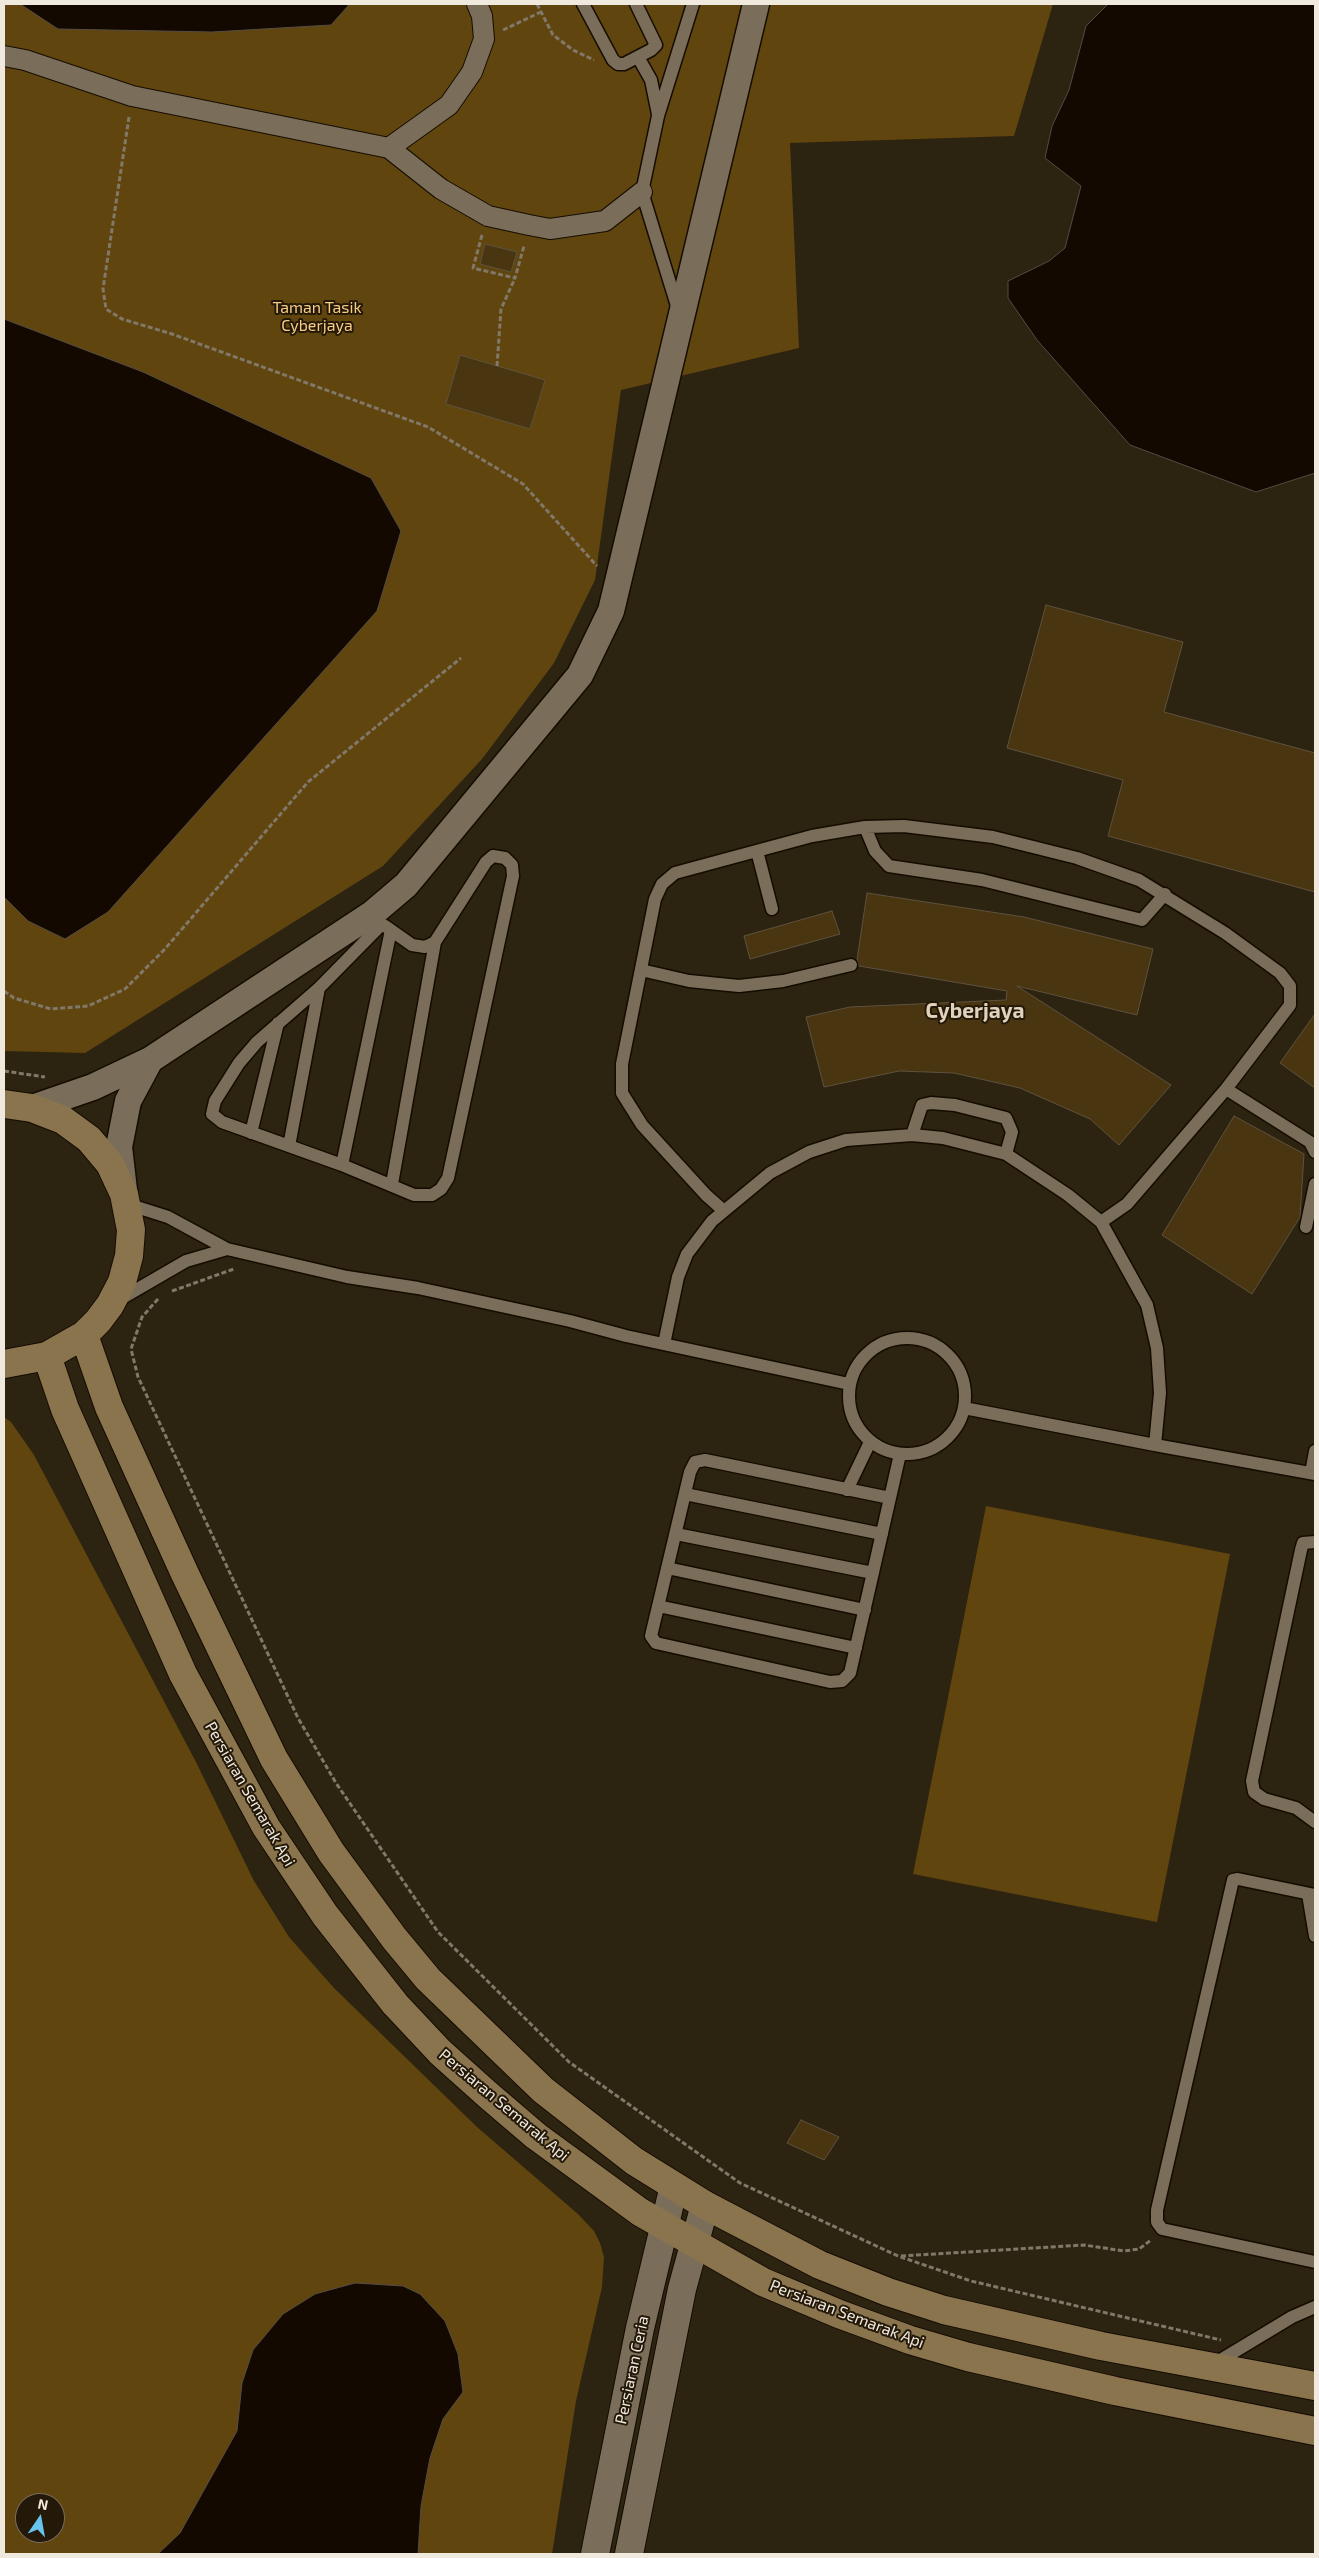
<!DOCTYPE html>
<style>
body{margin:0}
#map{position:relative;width:1319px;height:2558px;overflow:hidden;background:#2d2311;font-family:"Exo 2",sans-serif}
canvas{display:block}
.frame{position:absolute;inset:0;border:5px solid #f0e9de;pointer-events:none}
.north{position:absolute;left:15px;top:2493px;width:50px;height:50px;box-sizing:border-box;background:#241908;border:1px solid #766c5e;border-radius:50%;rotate:12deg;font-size:14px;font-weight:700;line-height:20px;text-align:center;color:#f0e9de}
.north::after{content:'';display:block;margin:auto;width:18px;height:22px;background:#66c4ef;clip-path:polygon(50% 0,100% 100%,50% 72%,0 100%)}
</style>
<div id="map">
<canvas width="1319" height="2558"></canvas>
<div class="frame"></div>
<div class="north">N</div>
</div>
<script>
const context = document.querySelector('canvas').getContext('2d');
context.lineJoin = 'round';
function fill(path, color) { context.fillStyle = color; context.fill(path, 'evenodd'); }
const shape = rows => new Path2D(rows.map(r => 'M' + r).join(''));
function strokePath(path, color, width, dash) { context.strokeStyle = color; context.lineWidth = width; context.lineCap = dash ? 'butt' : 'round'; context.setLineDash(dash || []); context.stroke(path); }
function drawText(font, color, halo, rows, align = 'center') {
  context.font = font + ' "Exo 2",sans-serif'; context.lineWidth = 4; context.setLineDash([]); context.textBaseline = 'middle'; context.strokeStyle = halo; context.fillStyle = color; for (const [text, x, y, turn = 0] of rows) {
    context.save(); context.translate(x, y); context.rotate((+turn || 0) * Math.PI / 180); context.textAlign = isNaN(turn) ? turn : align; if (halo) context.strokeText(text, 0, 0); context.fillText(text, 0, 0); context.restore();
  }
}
fill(shape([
 [4,4,1053,4,1014,136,790,143,799,348,621,390,595,580,554,663,482,759,383,866,85,1053,4,1051],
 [4,1417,11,1422,34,1455,196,1762,254,1881,289,1937,334,1988,477,2127,578,2214,594,2231,600,2243,604,2257,602,2287,576,2401,552,2554,4,2554],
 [25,2503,55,2503,55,2533,25,2533],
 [986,1506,1230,1554,1157,1922,913,1874]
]), '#60450f');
const water = shape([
 [20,4,348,4,348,6,331,25,212,32,58,29,20,4],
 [1108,4,1315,4,1315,473,1256,492,1130,445,1037,340,1008,298,1008,281,1049,261,1065,248,1081,186,1045,158,1052,126,1069,90,1086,26,1108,4],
 [4,319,143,372,371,478,401,531,377,611,108,912,65,939,28,921,4,897,4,319],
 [355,2283,403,2286,420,2294,445,2321,458,2354,463,2392,443,2419,430,2458,421,2506,418,2554,158,2554,180,2533,237,2431,242,2383,253,2350,283,2314,315,2294,355,2283]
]);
fill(water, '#140900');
strokePath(water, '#564c43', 1);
const building = shape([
 [485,244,517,252,511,272,480,264,485,244],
 [460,355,545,380,530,429,446,404,460,355],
 [1046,605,1183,642,1164,712,1315,753,1315,892,1108,836,1123,780,1007,748,1046,605],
 [867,893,1024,917,1153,949,1137,1015,1017,986,1171,1085,1119,1145,1090,1119,1020,1088,954,1073,899,1071,824,1087,806,1017,850,1007,1006,1000,1007,991,859,966,857,960,867,893],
 [832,911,840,934,750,959,744,936,832,911],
 [1315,1014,1315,1088,1280,1063,1315,1014],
 [1234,1116,1304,1154,1300,1217,1252,1294,1162,1235,1234,1116],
 [801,2120,839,2137,824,2160,787,2143,801,2120]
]);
fill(building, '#493510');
strokePath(building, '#5e523f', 1);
const service = shape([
 [583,4,613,60,618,64,624,64,651,50,656,45,636,4],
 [638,57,651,80,658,114],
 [678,309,642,192,658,116,693,4],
 [865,827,875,851,889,866,982,880,1142,920,1165,894],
 [757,851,772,909],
 [382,924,319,988,257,1042,239,1063,215,1101,212,1114,222,1122,342,1165,414,1195,432,1195,441,1189,448,1178,513,876,512,865,505,858,493,856,486,862,435,942,392,1184],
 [385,926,412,945,425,947,435,942],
 [641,970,689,981,739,986,783,981,851,965],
 [1226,1089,1310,1142,1315,1152],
 [251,1133,278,1023],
 [912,1135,922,1105,931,1103,955,1105,1006,1118,1012,1132,1006,1154],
 [289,1146,319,988],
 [342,1165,391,930],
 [127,1204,168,1217,227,1249,347,1277,418,1288,570,1321,626,1336,849,1384],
 [724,1211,706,1195,642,1125,622,1093,622,1064,655,899,662,884,675,873,812,836,865,827,904,826,993,837,1077,858,1139,880,1225,933,1280,973,1290,986,1290,1005,1226,1089,1127,1204,1101,1222],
 [1306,1227,1315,1184],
 [117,1301,186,1261,227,1249],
 '849 1396a58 58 0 1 1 116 0a58 58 0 1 1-116 0Z',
 [664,1344,678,1277,687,1254,712,1221,770,1173,809,1152,846,1140,912,1135,943,1138,1006,1154,1068,1195,1101,1222,1147,1305,1157,1348,1160,1393,1155,1445,964,1408],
 [1155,1445,1315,1474],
 [1311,1473,1315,1451],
 [847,1490,870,1442],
 [685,1494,882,1534],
 [890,1498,705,1460,695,1462,690,1472,651,1636,656,1643,830,1682,842,1681,850,1673,890,1498,900,1454],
 [676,1534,873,1573],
 [1315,1542,1303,1543,1301,1550,1252,1781,1254,1792,1264,1799,1296,1808,1315,1822],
 [667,1568,865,1610],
 [658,1606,856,1648],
 [1308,1894,1315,1936],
 [1315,1895,1238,1879,1233,1880,1157,2210,1157,2222,1162,2229,1315,2262],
 [1214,2364,1292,2317,1315,2307]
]);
const pedestrian = shape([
 [4,56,25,60,132,96,389,148,441,189,488,216,529,225,550,229,605,221,642,192],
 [389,148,449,105,472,72,484,39,482,16,477,4]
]);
const minor = shape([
 [32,1108,93,1087,150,1060,373,913,406,885,580,675,611,611,756,4],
 [124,1190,119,1147,128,1101,150,1060]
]);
const tertiary = shape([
 [595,2554,640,2328,674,2186],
 [629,2554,682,2289,705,2205]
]);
const secondary = shape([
 [4,1104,32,1108,63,1120,89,1139,110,1164,124,1194,131,1230,129,1256,122,1282,110,1305,98,1321,84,1335,47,1356,4,1364],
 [84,1335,109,1407,185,1574,274,1759,331,1852,394,1938,428,1979,543,2090,634,2161,705,2205,820,2265,888,2292,944,2310,1101,2346,1315,2386],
 [47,1356,65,1409,183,1674,266,1827,325,1915,395,2004,440,2052,488,2095,536,2136,640,2212,763,2282,839,2314,910,2340,968,2357,1115,2391,1315,2431]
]);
strokePath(service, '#150c00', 15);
strokePath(pedestrian, '#150c00', 22);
strokePath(minor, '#150c00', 29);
strokePath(tertiary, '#150c00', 30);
strokePath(secondary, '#150c00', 30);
strokePath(shape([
 [537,4,553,35,573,50,594,60],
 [503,30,541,12],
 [129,117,103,289,106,309,122,319,172,334,428,427,523,484,597,566],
 [482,235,473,268,515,278,524,246],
 [497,366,501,309,515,278],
 [4,991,14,998,51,1009,88,1006,125,989,164,950,308,782,461,658],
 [4,1071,45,1077],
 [172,1291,234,1269],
 [158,1299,142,1317,131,1349,138,1377,298,1718,336,1783,438,1932,569,2062,740,2183,898,2256,971,2281,1221,2340],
 [901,2256,1084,2245,1124,2251,1139,2249,1151,2240]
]), '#817869', 3, [5, 2.5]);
strokePath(service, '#7a6e5a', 12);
strokePath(pedestrian, '#7a6e5a', 20);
strokePath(minor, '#7a6e5a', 26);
strokePath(tertiary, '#7a6e5a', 28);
strokePath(secondary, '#8a744e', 28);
drawText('16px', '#f7cc84', '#241908', [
 ["Taman Tasik",317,308],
 ["Cyberjaya",317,326]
]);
drawText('16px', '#f0e9de', '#241908', [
 ["Persiaran Semarak Api",250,1794,60],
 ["Persiaran Semarak Api",504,2105,40],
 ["Persiaran Semarak Api",847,2314,21],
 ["Persiaran Ceria",632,2370,-78]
]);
drawText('bold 21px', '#e0d2bc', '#241908', [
 ["Cyberjaya",975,1011]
]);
</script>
